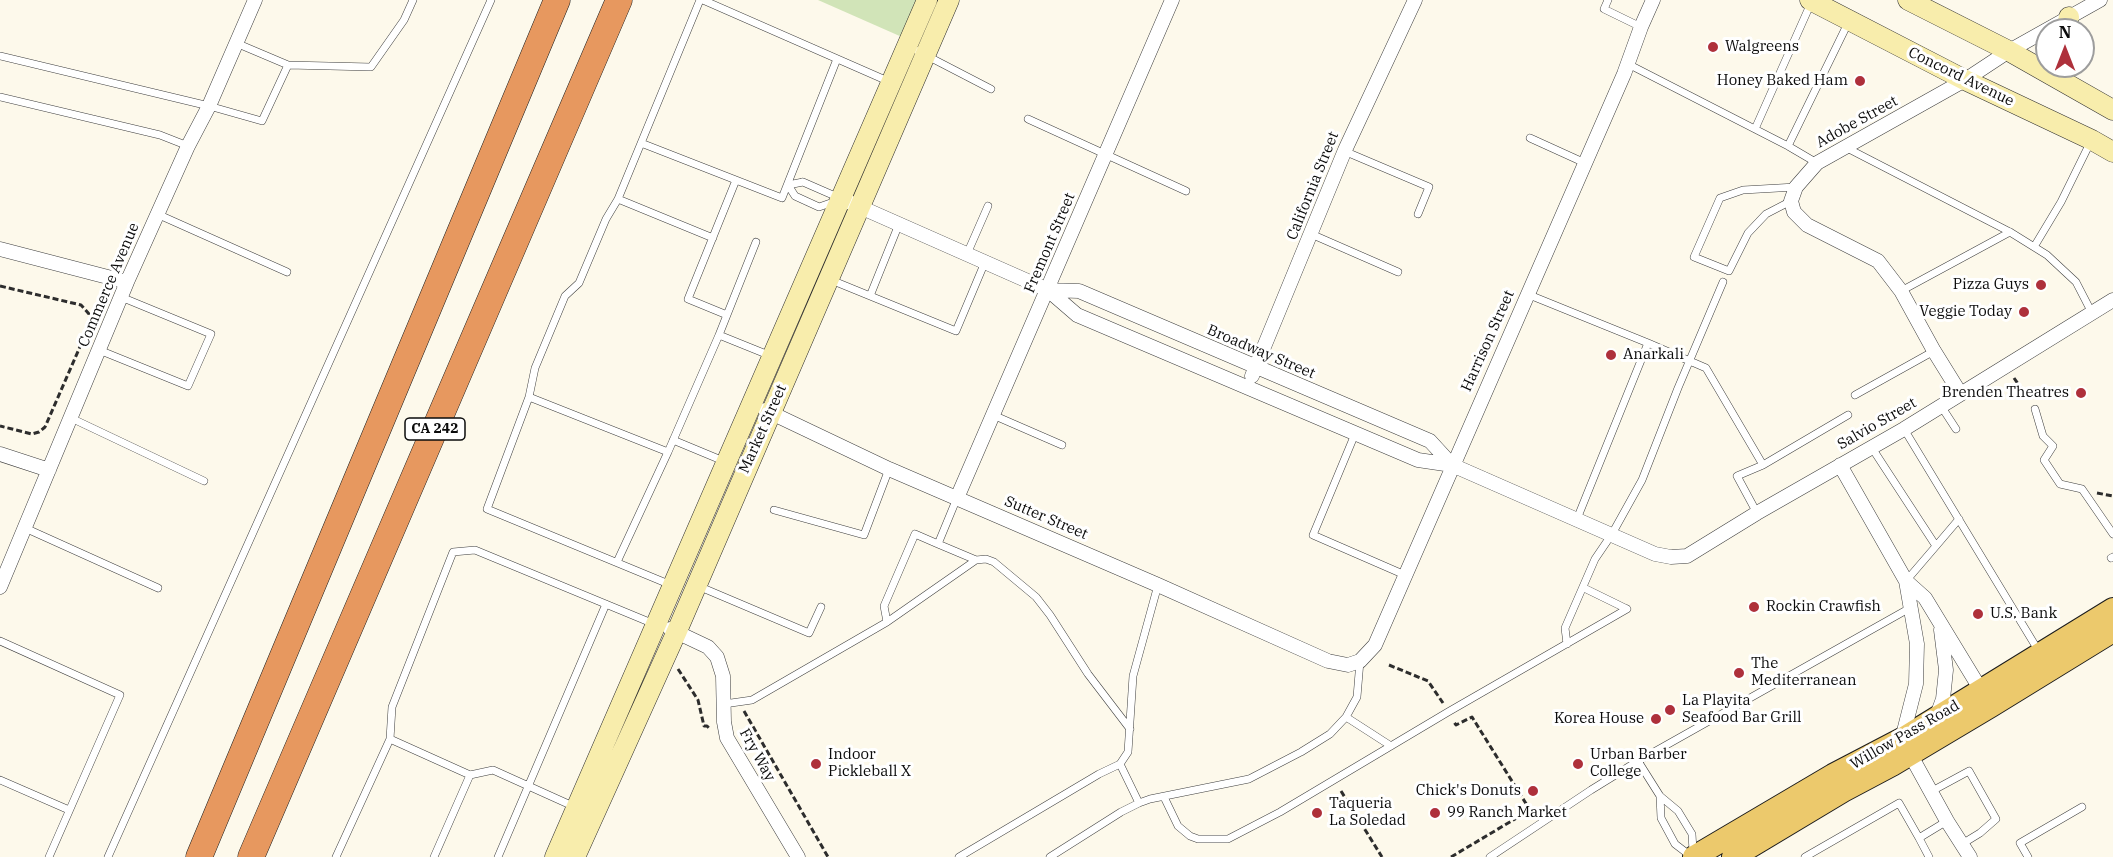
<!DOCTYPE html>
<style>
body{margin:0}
#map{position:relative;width:2113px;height:857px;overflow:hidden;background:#fdf9eb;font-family:"IBM Plex Serif",serif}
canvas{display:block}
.north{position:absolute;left:2035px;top:18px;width:60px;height:60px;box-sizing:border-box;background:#fff;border:2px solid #9d9d9d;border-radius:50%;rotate:0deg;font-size:16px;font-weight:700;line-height:24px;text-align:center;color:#0b0b0b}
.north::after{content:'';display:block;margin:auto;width:21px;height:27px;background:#ae303b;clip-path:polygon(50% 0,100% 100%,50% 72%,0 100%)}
</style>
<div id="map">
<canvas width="2113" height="857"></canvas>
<div class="north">N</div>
</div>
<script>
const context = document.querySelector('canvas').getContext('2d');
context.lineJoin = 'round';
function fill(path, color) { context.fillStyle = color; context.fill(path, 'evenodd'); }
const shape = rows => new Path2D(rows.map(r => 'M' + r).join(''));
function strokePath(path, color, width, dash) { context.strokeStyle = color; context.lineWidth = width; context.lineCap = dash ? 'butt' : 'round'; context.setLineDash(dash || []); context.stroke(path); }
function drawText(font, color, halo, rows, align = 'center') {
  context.font = font + ' "IBM Plex Serif",serif'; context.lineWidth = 6; context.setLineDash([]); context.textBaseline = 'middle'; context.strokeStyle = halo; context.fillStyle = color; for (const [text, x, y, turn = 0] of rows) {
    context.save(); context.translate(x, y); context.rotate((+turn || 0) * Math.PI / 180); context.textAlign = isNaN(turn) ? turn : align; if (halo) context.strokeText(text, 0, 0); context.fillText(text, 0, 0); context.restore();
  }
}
fill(shape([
 [818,0,927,0,911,41]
]), '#d1e4b8');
const service = shape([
 [700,0,618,199,606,219,579,283,565,296,535,368,529,397,668,452,719,335,771,356],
 [703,0,890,82],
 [1608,0,1604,9,1641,27],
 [236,43,288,65,371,67,404,20,413,0],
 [908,46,991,89],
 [0,56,209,106,262,121,288,65],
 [1628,64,1788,146,1817,163],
 [0,97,160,135,188,146],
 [1028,119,1186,191],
 [1755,129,1811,3],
 [1530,138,1585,163],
 [641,143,782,198,837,59],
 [1788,146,1849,21],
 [1845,147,2010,232,2047,255,2076,282,2092,313],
 [1344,151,1429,187,1418,214],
 [803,182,819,189,842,199,819,207,795,196,788,185,803,182],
 [618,199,713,238],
 [1791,201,1766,214,1748,233,1729,271,1694,257,1720,198,1743,190,1796,187],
 [157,214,287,272],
 [1311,234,1398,272],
 [2034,247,2061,202,2091,141],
 [967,254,988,206],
 [831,280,956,331,985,262],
 [1901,291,2010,232],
 [1527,294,1648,343,1577,519],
 [870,296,899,224],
 [727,315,688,299,736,180],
 [719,335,756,242],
 [1648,343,1706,368,1763,465],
 [99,350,188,386,211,334,121,297],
 [1855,395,1934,351],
 [529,397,487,509,671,585],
 [1941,406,1956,429],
 [2035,409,2043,436,2053,446,2044,460,2060,484,2082,489,2113,534],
 [993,415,1062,445],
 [71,418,204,481],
 [1904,429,2038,650],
 [1355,434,1313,535,1405,575],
 [673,440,726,462],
 [1872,448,1936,546,1906,581],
 [774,510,864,535,889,469],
 [1757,513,1737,476,1763,465,1848,415],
 [25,528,158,588],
 [938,544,976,560,887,622,884,606,915,534,938,544,957,498],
 [1936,546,1959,519],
 [2111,558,2113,557],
 [976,560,986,559,994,562,1036,597,1050,615,1088,674,1130,729],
 [617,562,668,452],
 [698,586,809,633,821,607],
 [1584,588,1627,609],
 [0,641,120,695,49,857],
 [1567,644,1565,628,1595,559,1612,534,1642,480,1678,388,1723,282],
 [724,704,752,700,887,622],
 [1346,717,1391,746],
 [1638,761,1910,608],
 [0,780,69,810],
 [1932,791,1969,771,1996,819,1980,833,1962,844],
 [1660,796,1661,818,1675,844,1692,857],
 [1164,797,1178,826,1190,836,1198,839,1228,839,1280,812,1448,712,1627,609],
 [1139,803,1120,764,1128,752,1133,676,1158,585],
 [575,807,493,770,470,775,390,739,392,707,453,552,475,550,654,624],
 [1919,838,1929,857],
 [108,857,491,0],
 [336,857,390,739],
 [434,857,470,775],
 [498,857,606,604],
 [959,857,1099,774,1120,764],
 [1050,857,1121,812,1139,803,1150,799,1249,779,1301,752,1330,734,1346,717,1357,697,1360,661],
 [1490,857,1591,790,1638,761,1660,796,1678,811,1692,834,1693,851],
 [1805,857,1899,803,1919,838,1947,821],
 [2028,857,2020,843,2082,807]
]);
const minor = shape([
 [842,199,1048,290],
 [0,249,127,282],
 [1252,376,1345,150,1415,0],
 [1960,393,1934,351,1901,291,1878,261,1807,225,1794,212,1791,201,1796,187,1817,163,1965,80,2009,51,2100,0],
 [765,410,889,469,1158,585,1328,661,1348,665,1360,661,1375,645,1624,74,1641,27,1653,0],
 [0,454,49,470],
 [1452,465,1430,441,1079,291,1048,290,1077,315,1418,460,1452,465,1655,554,1671,557,1687,556,1757,513,1904,429,2113,300],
 [1840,465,1906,581,1925,598,1981,690],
 [957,498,1172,0],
 [0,587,127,282,188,146,209,106,255,0],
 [670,629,708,647,717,657,723,676,724,722,727,738,798,857],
 [1936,718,1943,699,1946,670,1941,630],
 [1902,739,1916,684,1917,644,1906,581],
 [1910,754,1947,821,1970,857]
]);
const secondary = shape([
 [1810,0,1965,80,2092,140,2113,152],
 [1908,0,2009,51,2113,110],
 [2066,30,2069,17],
 [555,857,927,0],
 [575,857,677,631,949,0]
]);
const primary = shape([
 [1694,857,1833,775,1902,739,2113,609],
 [1733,857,1843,791,1892,765,1991,706,2113,631]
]);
const motorway = shape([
 [199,857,557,0],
 [251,857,619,0]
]);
strokePath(service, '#3e3e3e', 8);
strokePath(minor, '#3e3e3e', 15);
strokePath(secondary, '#2d2d2d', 21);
strokePath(primary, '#1c1c1c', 24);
strokePath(motorway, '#1c1c1c', 27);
strokePath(shape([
 [0,286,81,305,89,314,90,319,89,326,45,427,39,432,32,434,0,426],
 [2014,378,2029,400],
 [2097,493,2113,496],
 [1389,665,1428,681,1443,703],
 [678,669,698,700,704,726,707,726,710,729],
 [744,711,828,857],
 [742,734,755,731],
 [1341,791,1382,857],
 [1451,857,1530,810,1472,717,1456,725,1454,722]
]), '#2d2d2d', 3, [6, 3]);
strokePath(service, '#fff', 7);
strokePath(minor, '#fff', 14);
strokePath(secondary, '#f8edac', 20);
strokePath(primary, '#ecc96c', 22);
strokePath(motorway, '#e7985f', 26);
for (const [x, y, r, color] of [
 [1713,47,6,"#ae303b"],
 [1860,81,6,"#ae303b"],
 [2041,285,6,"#ae303b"],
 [2024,312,6,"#ae303b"],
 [1611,355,6,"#ae303b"],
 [2081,393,6,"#ae303b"],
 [1754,607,6,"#ae303b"],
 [1978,614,6,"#ae303b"],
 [1739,673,6,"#ae303b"],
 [1670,710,6,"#ae303b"],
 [1656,719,6,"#ae303b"],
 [816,764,6,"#ae303b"],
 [1578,764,6,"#ae303b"],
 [1533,791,6,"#ae303b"],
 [1317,813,6,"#ae303b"],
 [1435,813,6,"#ae303b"]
]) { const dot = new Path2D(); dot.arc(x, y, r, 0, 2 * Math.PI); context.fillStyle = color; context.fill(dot); strokePath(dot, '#fff', 2); }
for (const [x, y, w] of [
 [435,429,60]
]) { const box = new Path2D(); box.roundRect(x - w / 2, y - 11, w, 22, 4.5); context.fillStyle = '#fff'; context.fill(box); strokePath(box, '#0b0b0b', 1.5); }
drawText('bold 14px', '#0b0b0b', null, [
 ["CA 242",435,429]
]);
drawText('15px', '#0b0b0b', '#fff', [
 ["Walgreens",1725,47],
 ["Honey Baked Ham",1848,81,"right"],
 ["Pizza Guys",2029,285,"right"],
 ["Veggie Today",2012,312,"right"],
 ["Anarkali",1623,355],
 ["Brenden Theatres",2069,393,"right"],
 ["Rockin Crawfish",1766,607],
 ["U.S. Bank",1990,614],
 ["The",1751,664],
 ["Mediterranean",1751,681],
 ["La Playita",1682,701],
 ["Seafood Bar Grill",1682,718],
 ["Korea House",1644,719,"right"],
 ["Indoor",828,755],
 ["Pickleball X",828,772],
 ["Urban Barber",1590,755],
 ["College",1590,772],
 ["Chick's Donuts",1521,791,"right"],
 ["Taqueria",1329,804],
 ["La Soledad",1329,821],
 ["99 Ranch Market",1447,813]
], 'left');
drawText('15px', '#0b0b0b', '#fff', [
 ["Concord Avenue",1961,77,26],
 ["Adobe Street",1857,122,-29],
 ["California Street",1313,186,-68],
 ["Fremont Street",1050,243,-67],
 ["Commerce Avenue",109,285,-67],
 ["Harrison Street",1488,341,-66],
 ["Broadway Street",1261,352,23],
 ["Salvio Street",1877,424,-30],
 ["Market Street",763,429,-66],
 ["Sutter Street",1046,518,23],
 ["Willow Pass Road",1905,735,-30],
 ["Fry Way",757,755,61]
]);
</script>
